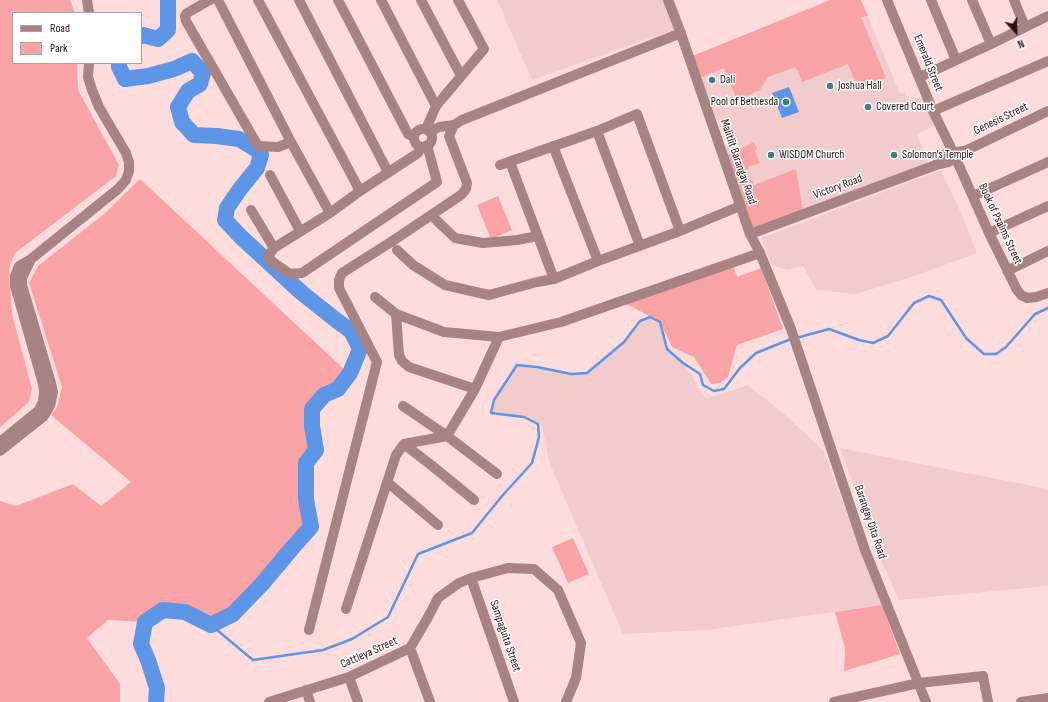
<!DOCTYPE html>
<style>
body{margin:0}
#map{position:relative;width:1048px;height:702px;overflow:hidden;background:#ffdcdc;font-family:"Sofia Sans Condensed",sans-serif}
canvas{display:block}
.legend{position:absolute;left:12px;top:12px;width:130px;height:52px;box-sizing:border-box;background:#fff;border:1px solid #aca0a1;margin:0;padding:5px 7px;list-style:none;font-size:12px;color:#2f1113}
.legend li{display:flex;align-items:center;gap:8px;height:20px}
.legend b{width:20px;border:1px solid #aca0a1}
.north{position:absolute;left:996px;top:12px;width:40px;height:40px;-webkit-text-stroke:3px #fff;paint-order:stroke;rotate:158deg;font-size:11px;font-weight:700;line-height:16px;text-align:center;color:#2f1113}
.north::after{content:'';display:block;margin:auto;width:14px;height:18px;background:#2f1113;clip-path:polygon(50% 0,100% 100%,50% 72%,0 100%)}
</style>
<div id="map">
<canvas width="1048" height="702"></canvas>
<ul class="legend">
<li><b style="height:5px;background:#a78383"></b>Road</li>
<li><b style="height:11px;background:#f9a3a6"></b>Park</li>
</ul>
<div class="north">N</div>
</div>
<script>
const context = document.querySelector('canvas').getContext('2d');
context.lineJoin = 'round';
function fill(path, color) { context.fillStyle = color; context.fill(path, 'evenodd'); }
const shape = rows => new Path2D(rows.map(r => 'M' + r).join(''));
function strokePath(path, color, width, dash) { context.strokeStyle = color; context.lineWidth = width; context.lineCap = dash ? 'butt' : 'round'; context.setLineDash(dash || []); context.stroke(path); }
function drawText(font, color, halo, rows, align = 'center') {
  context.font = font + ' "Sofia Sans Condensed",sans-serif'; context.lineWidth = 3; context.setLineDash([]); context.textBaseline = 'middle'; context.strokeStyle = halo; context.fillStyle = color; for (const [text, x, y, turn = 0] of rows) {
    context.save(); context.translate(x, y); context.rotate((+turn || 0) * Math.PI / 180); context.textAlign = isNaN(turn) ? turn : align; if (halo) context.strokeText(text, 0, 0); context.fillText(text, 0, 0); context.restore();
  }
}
fill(shape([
 [497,0,675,0,684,26,532,80],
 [830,0,861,0,900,94,905,92,908,101,922,96,934,126,917,134,929,165,753,229,725,149,729,145,697,79],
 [941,170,962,215,977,253,909,278,855,294,816,290,803,266,787,270,772,265,761,238],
 [650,317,660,322,668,349,683,363,706,399,748,385,785,415,823,450,882,605,707,630,623,634,549,462,542,425,524,417,491,413,494,400,517,365,571,374,587,373,624,342,640,321],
 [840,448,1048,489,1048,586,899,600,880,558]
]), '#f2cccc');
fill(shape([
 [0,0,70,0,75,13,13,13,13,63,77,63,78,90,119,165,116,176,15,253,9,268,12,314,32,389,29,402,0,427],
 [830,0,861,0,868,16,861,17,886,78,858,89,848,64,802,82,796,67,768,77,760,90,737,100,724,68,697,79,690,57],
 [754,142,757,149,755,151,760,163,748,167,749,169,746,171,750,180,752,180,754,185,796,169,803,212,753,229,728,155],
 [140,179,347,372,338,389,324,395,312,409,312,426,316,450,306,463,306,499,311,527,293,547,262,584,233,614,211,625,185,612,163,610,145,622,108,620,87,638,120,684,120,702,0,702,0,501,16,506,73,484,101,506,131,482,51,415,57,407,62,387,29,283,38,266,104,214],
 [498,196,512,230,491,239,477,205],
 [733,265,737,277,761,268,783,329,737,345,728,377,720,383,711,384,694,357,672,347,660,322,625,303],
 [573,538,589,574,568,583,552,547],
 [882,605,900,654,844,671,845,648,835,612]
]), '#f9a3a6');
fill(shape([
 [789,87,799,112,782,118,772,93]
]), '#5d95e7');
strokePath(shape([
 [796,338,829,329,859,340,873,343,888,336,914,303,929,296,941,300,966,338,984,354,996,354,1006,347,1035,314,1048,308],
 [211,625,253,660,323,650,352,639,388,617,418,554,472,533,502,496,532,463,539,437,538,424,524,417,491,413,494,400,517,365,537,367,571,374,587,373,624,342,640,321,650,317,660,322,667,349,683,363,700,374,703,385,714,391,724,389,740,368,756,353,791,339]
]), '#5d95e7', 2.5);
strokePath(shape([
 [141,36,143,35,158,39,168,30,168,0],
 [119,63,119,67,125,79,148,76,174,69,192,61,203,73,200,84,188,91,178,107,182,122,194,135,217,136,239,139,257,150,261,155,257,168,240,189,227,208,225,220,241,237,302,293,336,320,351,331,360,349,350,373,338,389,324,395,312,409,312,426,316,450,306,463,306,499,311,527,293,547,262,584,233,614,211,625,185,612,163,610,145,622,141,644,148,660,157,688,156,702]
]), '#5d95e7', 16);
strokePath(shape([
 [210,0,187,13,185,16,186,21,258,146,278,147,291,142],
 [218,0,291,142,330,213],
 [258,0,360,191],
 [299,0,388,172],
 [338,0,408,134,414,137],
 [381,0,436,106],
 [421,0,461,76],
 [887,0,933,111,953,152,989,233,1017,290,1021,295,1027,298,1036,297,1048,293],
 [931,0,956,60],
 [972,0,991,44],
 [1014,0,1025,27],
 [920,77,991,44,1048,16],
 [933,111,1048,61],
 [426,129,436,106,484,49,458,0],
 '414 138a9 9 0 1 1 18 0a9 9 0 1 1-18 0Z',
 [597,131,640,246],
 [430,132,439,127,454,125],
 [553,146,598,261],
 [421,147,418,153,360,191,330,213,274,248,268,256,271,261,290,274,302,273,437,182,427,145],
 [510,162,554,279],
 [500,165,597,131,637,114,680,231],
 [270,175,300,231],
 [973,196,1048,162],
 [251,210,274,248],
 [431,215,455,238,483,243,517,240,538,236],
 [989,233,1048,206],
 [397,250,413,265,445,285,489,295,537,282,554,279,598,261,680,231,740,206],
 [1007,271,1048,251],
 [375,297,396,314,444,332,499,337,561,322,760,253],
 [396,314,399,355,402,361,409,367,475,389],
 [403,406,447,436,497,474],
 [404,444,431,465,474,500],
 [387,482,438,525],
 [471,578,514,702],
 [346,609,396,455,404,444,447,436,475,389,499,337],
 [309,630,377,362,339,288,339,280,342,273,391,242,461,195,466,189,467,183,449,136,454,125,462,120,681,33],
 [410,648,430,702],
 [349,677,358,702],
 [306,690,310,702],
 [269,702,349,677,410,648,427,619,438,598,459,583,471,578,508,568,534,569,558,590,581,643,576,678,566,702],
 [834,702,919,683,983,676,988,702],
 [1021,702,1048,698]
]), '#a78383', 10);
strokePath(shape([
 [87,0,89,13],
 [668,0,680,31,750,234,760,253,791,329,865,550,926,702],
 [936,165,942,156,945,154,963,151],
 [750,234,936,165,949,162,965,151,1048,111],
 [0,442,39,410,43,401,44,392,43,384,15,286,15,276,19,266,31,259,118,189,126,180,129,171,129,162,126,153,99,107,92,90,88,77,89,63],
 [0,451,44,416,50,406,53,392,51,383,22,285,22,278,31,259]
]), '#a78383', 10);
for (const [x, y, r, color] of [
 [712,80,4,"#388183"],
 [830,86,4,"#388183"],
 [786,102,4,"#388183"],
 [868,107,4,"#388183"],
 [771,155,4,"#388183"],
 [894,155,4,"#388183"]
]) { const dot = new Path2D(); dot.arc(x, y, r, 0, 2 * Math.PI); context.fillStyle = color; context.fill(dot); strokePath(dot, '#fff', 1.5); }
drawText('12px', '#2f1113', '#fff', [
 ["Emerald Street",928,63,68],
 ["Genesis Street",1001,119,-26],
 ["Malitlit Barangay Road",738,162,71],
 ["Victory Road",838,187,-20],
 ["Book of Psalms Street",1000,224,65],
 ["Barangay Dita Road",870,522,71],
 ["Sampaguita Street",505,636,71],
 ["Cattleya Street",369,653,-24]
]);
drawText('12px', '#2f1113', '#fff', [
 ["Dali",720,80],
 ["Joshua Hall",838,86],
 ["Pool of Bethesda",778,102,"right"],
 ["Covered Court",876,107],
 ["WISDOM Church",779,155],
 ["Solomon's Temple",902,155]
], 'left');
</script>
